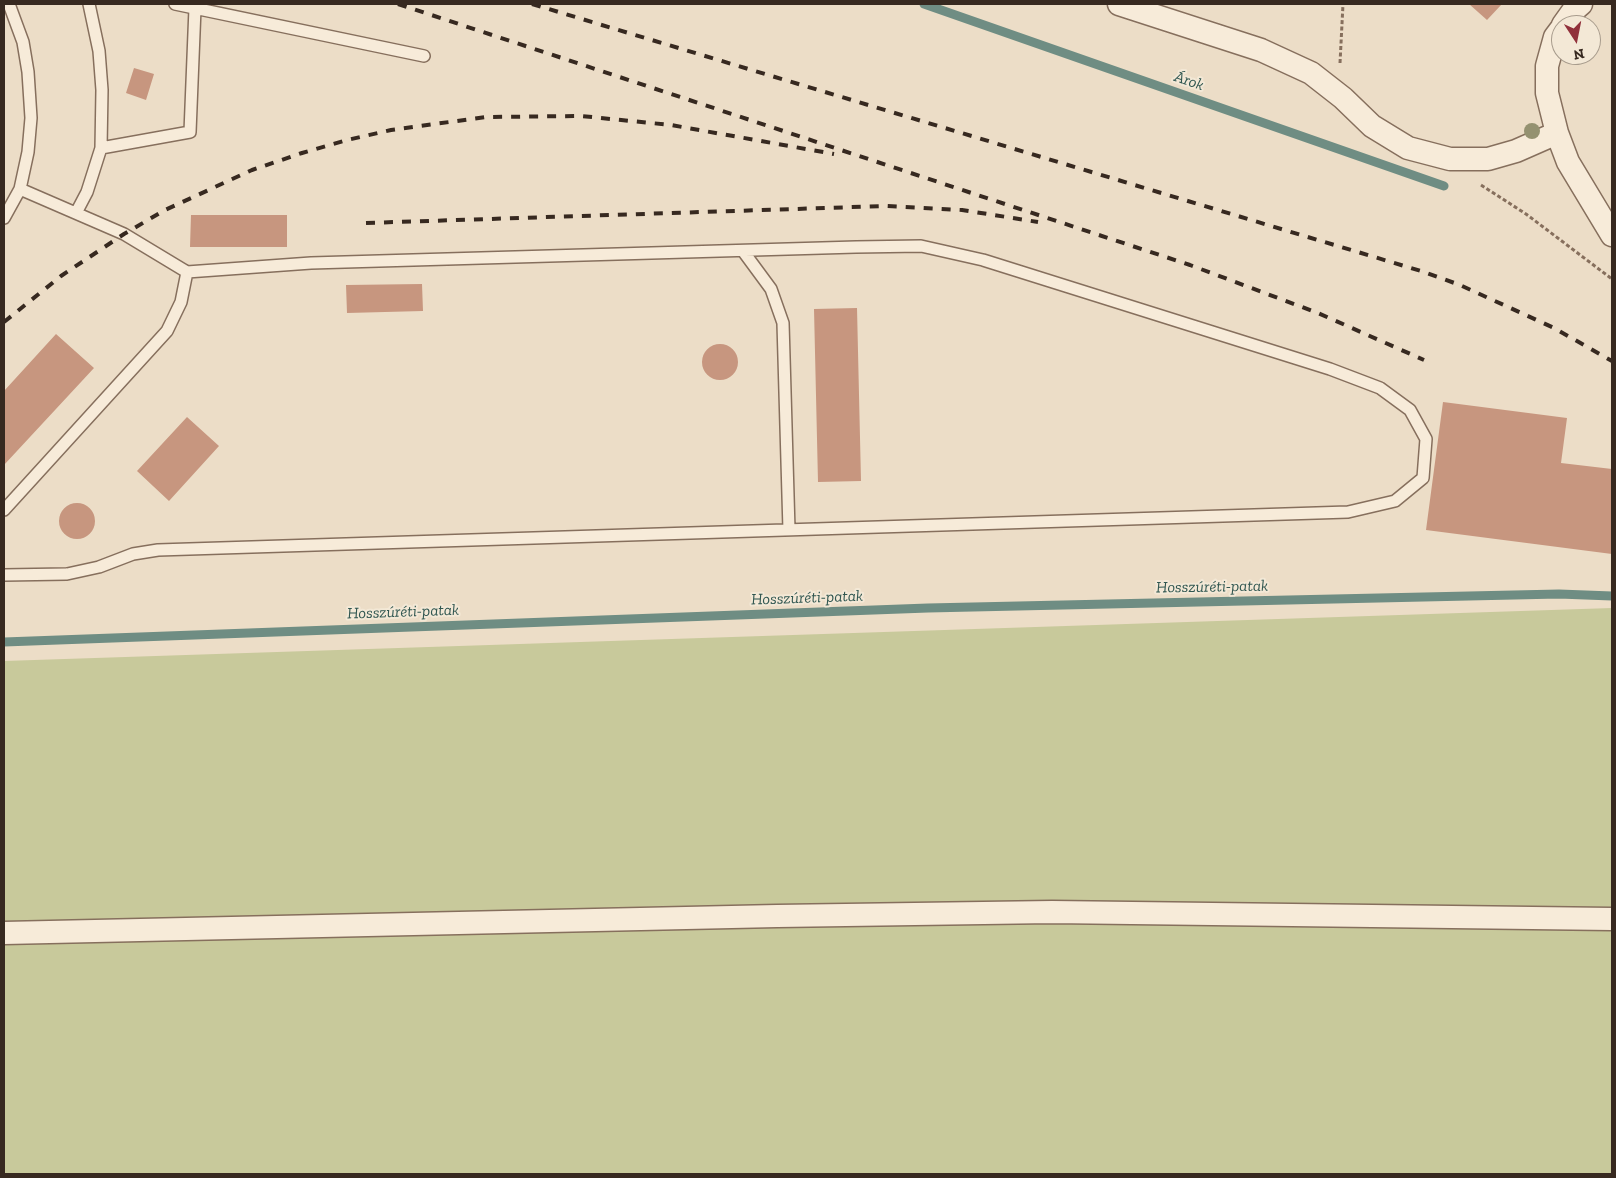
<!DOCTYPE html>
<meta charset="utf-8">
<style>
body{margin:0}
#map{position:relative;width:1616px;height:1178px;overflow:hidden;background:#ecddc7;font-family:"Zilla Slab",serif}
canvas{display:block}
.frame{position:absolute;inset:0;border:5px solid #372920;pointer-events:none}
.north{position:absolute;left:1551px;top:15px;width:50px;height:50px;box-sizing:border-box;background:#f3e8d6;border:1px solid #a89c8d;border-radius:50%;rotate:169deg;font-size:14px;font-weight:700;line-height:20px;text-align:center;color:#372920}
.north::after{content:'';display:block;margin:auto;width:18px;height:22px;background:#91313b;clip-path:polygon(50% 0,100% 100%,50% 72%,0 100%)}
</style>
<div id="map">
<canvas width="1616" height="1178"></canvas>
<div class="frame"></div>
<div class="north">N</div>
</div>
<script>
const context = document.querySelector('canvas').getContext('2d');
context.lineJoin = 'round';
function fill(path, color) { context.fillStyle = color; context.fill(path, 'evenodd'); }
const shape = rows => new Path2D(rows.map(r => 'M' + r).join(''));
function strokePath(path, color, width, dash) { context.strokeStyle = color; context.lineWidth = width; context.lineCap = dash ? 'butt' : 'round'; context.setLineDash(dash || []); context.stroke(path); }
function drawText(font, color, halo, rows, align = 'center') {
  context.font = font + ' "Zilla Slab",serif'; context.lineWidth = 4; context.setLineDash([]); context.textBaseline = 'middle'; context.strokeStyle = halo; context.fillStyle = color; for (const [text, x, y, turn = 0] of rows) {
    context.save(); context.translate(x, y); context.rotate((+turn || 0) * Math.PI / 180); context.textAlign = isNaN(turn) ? turn : align; if (halo) context.strokeText(text, 0, 0); context.fillText(text, 0, 0); context.restore();
  }
}
fill(shape([
 [1612,608,1612,1174,4,1174,4,661]
]), '#c8c99b');
strokePath(shape([
 [924,4,1444,186],
 [4,642,928,608,1559,594,1612,596]
]), '#6f8d83', 9);
fill(shape([
 [1469,4,1502,4,1487,20],
 [134,68,154,74,146,100,126,93],
 [191,215,287,215,287,247,190,247],
 [422,284,423,311,347,313,346,285],
 [857,308,861,481,818,482,814,309],
 [56,334,94,368,4,465,4,391],
 '702 362a18 18 0 1 1 36 0a18 18 0 1 1-36 0Z',
 [1443,402,1567,418,1561,463,1612,469,1612,554,1426,530],
 [187,417,219,446,169,501,137,471],
 '59 521a18 18 0 1 1 36 0a18 18 0 1 1-36 0Z'
]), '#c7967f');
const service = shape([
 [175,4,424,56],
 [101,148,190,132,195,8],
 [76,213,87,192,101,148,102,90,99,51,89,4],
 [4,218,20,189,28,152,31,118,28,72,23,42,9,4],
 [743,251,771,289,783,323,789,530],
 [4,510,167,331,181,302,187,272],
 [4,575,67,574,99,567,133,554,158,550,1348,512,1395,501,1423,478,1426,439,1410,410,1380,388,1330,369,983,260,921,246,856,247,311,263,187,272,124,234,20,189]
]);
const minor = shape([
 [1119,4,1261,50,1311,73,1343,98,1372,126,1408,148,1450,159,1488,159,1516,151,1557,133],
 [1563,25,1573,11,1581,4],
 [1561,29,1555,37,1547,66,1547,93,1557,133,1568,162,1612,235],
 [4,933,777,916,1052,912,1612,919]
]);
strokePath(service, '#866f5d', 14);
strokePath(minor, '#866f5d', 25);
strokePath(shape([
 [1340,63,1343,4],
 [1481,185,1526,214,1612,279]
]), '#866f5d', 3, [4, 2.5]);
strokePath(service, '#f7ebd9', 11);
strokePath(minor, '#f7ebd9', 22);
strokePath(shape([
 [398,4,1190,265,1318,313,1424,360],
 [532,4,1421,271,1460,285,1554,328,1612,361],
 [366,223,886,206,962,210,1038,222],
 [4,322,61,276,124,234,165,210,252,170,302,153,347,140,391,130,486,117,581,116,671,125,834,154]
]), '#372920', 4, [9, 9]);
context.fillStyle = '#949170';
for (const [x, y] of [
 [1532,131]
]) { context.beginPath(); context.arc(x, y, 8, 0, 2 * Math.PI); context.fill(); }
drawText('italic 16px', '#305650', '#f3e8d6', [
 ["Árok",1189,81,19],
 ["Hosszúréti-patak",1212,587,-1],
 ["Hosszúréti-patak",807,598,-2],
 ["Hosszúréti-patak",403,612,-2]
]);
</script>
